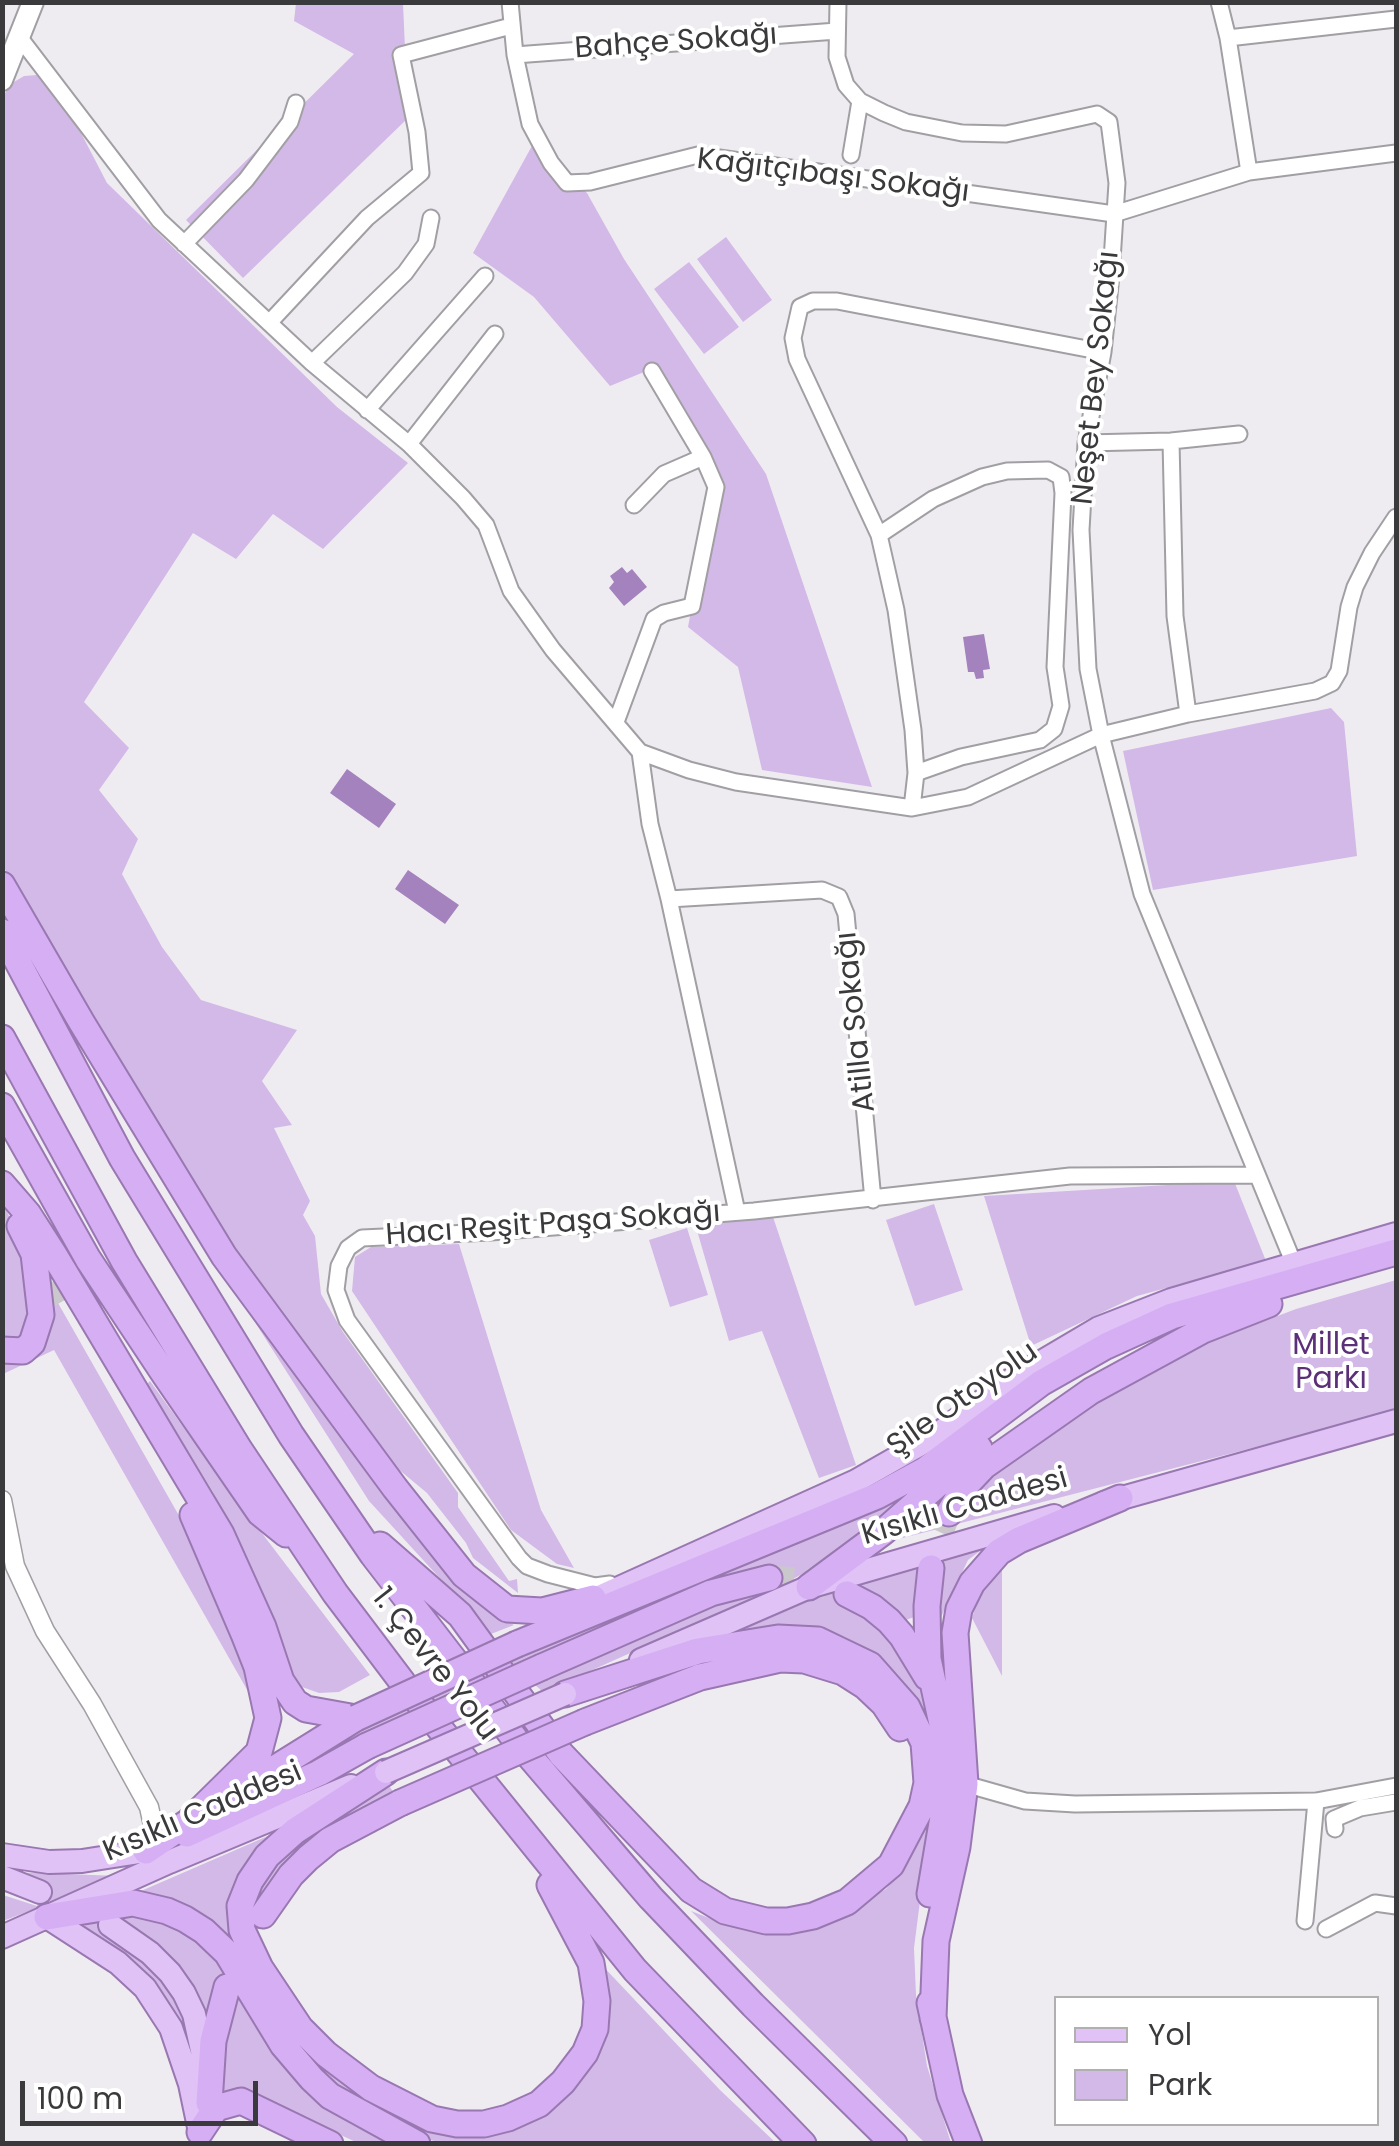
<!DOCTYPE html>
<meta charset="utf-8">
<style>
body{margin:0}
#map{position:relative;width:1399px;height:2146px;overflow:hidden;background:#efecf1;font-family:Poppins,sans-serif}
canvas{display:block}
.frame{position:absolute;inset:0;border:5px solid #3a393b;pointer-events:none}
.legend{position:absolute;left:1054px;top:1996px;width:325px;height:130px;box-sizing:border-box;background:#fff;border:2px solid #b0b0b1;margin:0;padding:12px 18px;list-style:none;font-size:30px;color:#3a393b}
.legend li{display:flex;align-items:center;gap:20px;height:50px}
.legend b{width:50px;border:2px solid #b0b0b1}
.scale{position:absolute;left:20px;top:2081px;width:238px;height:45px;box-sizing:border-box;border:5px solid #3a393b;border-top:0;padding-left:12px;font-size:30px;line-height:35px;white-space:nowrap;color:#3a393b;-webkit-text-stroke:8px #fff;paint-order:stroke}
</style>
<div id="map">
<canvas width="1399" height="2146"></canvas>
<div class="frame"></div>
<ul class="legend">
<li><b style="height:12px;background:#e0c2f7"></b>Yol</li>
<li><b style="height:28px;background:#d3b9e7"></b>Park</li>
</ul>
<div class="scale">100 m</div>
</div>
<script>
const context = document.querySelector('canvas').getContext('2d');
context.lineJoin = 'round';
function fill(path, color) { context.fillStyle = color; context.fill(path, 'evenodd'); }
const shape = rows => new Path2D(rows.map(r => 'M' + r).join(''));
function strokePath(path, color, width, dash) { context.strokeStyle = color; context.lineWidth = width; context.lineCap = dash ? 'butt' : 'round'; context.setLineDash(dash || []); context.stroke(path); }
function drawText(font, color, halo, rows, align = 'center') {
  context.font = font + ' Poppins,sans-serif'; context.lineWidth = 8; context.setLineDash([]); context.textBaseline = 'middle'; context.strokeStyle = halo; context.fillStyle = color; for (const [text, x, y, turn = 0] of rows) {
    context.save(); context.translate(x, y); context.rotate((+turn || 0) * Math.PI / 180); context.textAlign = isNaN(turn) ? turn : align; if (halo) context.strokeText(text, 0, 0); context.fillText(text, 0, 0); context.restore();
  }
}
fill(shape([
 [296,3,403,3,408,118,243,278,186,220,354,54,294,21],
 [37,75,45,80,81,133,107,183,337,407,408,463,323,549,273,514,236,559,193,533,84,702,129,748,99,790,138,839,122,874,162,947,201,1000,297,1030,262,1081,292,1125,274,1128,310,1201,303,1215,315,1236,321,1294,343,1332,458,1493,458,1507,509,1581,517,1579,518,1593,473,1558,466,1543,427,1493,397,1468,261,1292,53,958,3,866,2,100,9,85,24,76],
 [533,144,587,193,624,259,766,474,872,787,762,770,738,667,688,627,715,479,644,372,610,386,534,297,473,253],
 [726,237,772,300,743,322,697,259],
 [689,262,739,327,704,354,654,289],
 [1331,708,1344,722,1357,856,1153,890,1123,751],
 [1234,1181,1266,1261,1137,1296,1031,1346,984,1196],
 [2,1201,25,1250,35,1290,21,1341,3,1338],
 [934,1204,963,1290,915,1306,886,1220],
 [771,1211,856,1465,819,1478,762,1331,729,1341,694,1220],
 [687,1228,708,1295,670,1307,649,1240],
 [459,1244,541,1510,574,1568,557,1564,511,1530,352,1291,355,1257,371,1247],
 [214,1258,451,1577,483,1608,514,1625,491,1634,369,1501],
 [1396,1280,1396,1411,891,1541,947,1487,976,1489,1007,1459,1101,1398,1196,1347,1296,1309],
 [58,1303,194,1542,249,1677,258,1709,54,1350,3,1374,3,1362,12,1364,30,1356,41,1346,50,1328,53,1307],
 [150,1381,226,1486,370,1675,339,1692,319,1693,302,1687,291,1672,258,1587,213,1492,147,1384],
 [919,1488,828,1561,767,1592,543,1692,534,1684,769,1570,244,1800,361,1725,530,1649,856,1518],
 [999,1537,968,1560,941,1617,935,1650,918,1616,899,1622,853,1607,898,1645,919,1682,938,1761,914,1948,916,1995,927,2066,951,2143,925,2143,691,1911,732,1927,763,1932,849,1911,886,1889,907,1864,922,1830,928,1728,909,1690,874,1653,845,1637,812,1629,724,1635,819,1595],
 [1002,1561,1002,1676,972,1618,983,1583],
 [390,1787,394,1793,336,1824,260,1914,251,1931,250,1899,290,1846,355,1803],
 [284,1829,236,1944,134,1894],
 [11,1872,120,1876,3,1921,3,1895,37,1906,42,1886],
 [121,1911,160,1918,207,1947,318,2098,351,2124,388,2143,358,2143,239,2088,216,2096,208,2031,145,1960,174,1998,189,2027,200,2087,136,1965,106,1941,81,1928,98,1917],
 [598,1961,720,2090,776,2143,441,2143,417,2136,343,2095,288,2037,475,2131,583,2074]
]), '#d3b9e7');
fill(shape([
 [622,567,627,573,632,569,647,587,624,606,609,588,614,582,610,576],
 [984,634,990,669,983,670,984,678,976,679,974,672,968,672,963,637],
 [347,769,396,804,379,828,330,793],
 [408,870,459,905,445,924,395,889]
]), '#a482bd');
strokePath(shape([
 [37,1248,65,1300],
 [931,1568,937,1540,949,1513],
 [769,1578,811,1581,828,1587]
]), '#cbc8cd', 25, [25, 12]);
const minor = shape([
 [510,2,515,55,530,124,551,163,567,183,590,182,698,155,1114,214,1249,172,1396,153],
 [838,2,837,57,846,85,860,101,884,113,906,122,962,133,1006,134,1097,114,1109,122,1117,183,1111,276,1103,352,1086,443,1081,530,1088,669,1101,735,1142,894,1294,1264],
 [1219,2,1228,38,1249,172],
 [20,38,159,220,312,363,409,444,463,498,486,525,511,591,553,650,640,752,689,770,736,782,912,808,968,797,1101,735,1188,714,1315,691,1332,683,1339,671,1349,607,1355,587,1372,553,1396,517],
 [1228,38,1396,19],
 [515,55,837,31],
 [851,155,860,101],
 [184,244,246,180,290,122,296,103],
 [269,323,367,218,421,173,417,132,401,55,511,26],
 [312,363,405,273,426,244,431,218],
 [367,410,485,276],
 [1171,441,1175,616,1188,714],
 [1086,443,1171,441,1239,434],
 [409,444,495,334],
 [634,505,664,474,703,457],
 [879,535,933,499,982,477,1007,471,1048,470,1061,477,1063,493,1055,667,1061,706,1054,729,1040,740,961,757,916,773],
 [616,722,654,619,664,613,692,606,716,487,703,457,652,371],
 [640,752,650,824,669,899,737,1212],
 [912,808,916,773,913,730,896,610,879,535,797,359,793,338,800,307,813,301,837,301,1103,352],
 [669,899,822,890,839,897,846,914,873,1200],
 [610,1584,595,1586,548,1574,527,1566,519,1558,347,1320,336,1290,339,1266,348,1248,362,1238,491,1232,754,1211,1070,1176,1256,1175],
 [965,1784,1025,1801,1075,1804,1316,1801,1396,1786],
 [1335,1829,1334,1819,1360,1808,1396,1802],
 [1305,1921,1316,1801],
 [1326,1929,1375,1903,1396,1906]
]);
const tertiary = shape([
 [2,1500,15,1566,45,1631,92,1704,149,1807,153,1825,146,1851]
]);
const secondary = shape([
 [2,80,33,2]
]);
const primary = shape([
 [1104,1503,1396,1421],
 [577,1607,856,1481,935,1436,1011,1380,1099,1328,1171,1300,1396,1234],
 [641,1660,809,1587,1054,1516],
 [2,1855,49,1862,82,1861,146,1851],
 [2,1877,40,1892],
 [47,1917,118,1963,145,1988,171,2028,190,2084,200,2132],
 [110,1925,150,1953,170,1973,184,1993,194,2014,206,2069],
 [2,1937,169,1862,351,1786]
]);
const trunk = shape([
 [2,885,82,1023,224,1256,395,1488,464,1575,507,1609,542,1611,593,1598],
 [2,932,122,1158,291,1435,373,1555,515,1739,651,1898,753,2005,894,2144],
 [2,1038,124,1261,239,1449,335,1593,403,1683,635,1970,803,2144],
 [2,1106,88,1259,165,1375,260,1513,286,1534],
 [2,1184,28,1214,53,1253,221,1534,263,1627,281,1681,295,1702,306,1709,356,1718],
 [2,1350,23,1351,32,1343,41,1315,34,1254,20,1226],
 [949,1513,966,1485,984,1466,1091,1391,1203,1330,1269,1304],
 [380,1545,460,1615,561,1754,691,1890,725,1911,766,1921,788,1921,813,1916,847,1902,891,1865,922,1806,927,1783,924,1743,907,1707,870,1665,818,1640,778,1638,698,1651,565,1694],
 [809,1587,883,1532,979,1448],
 [847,1594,872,1607,889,1621,902,1636,927,1677],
 [517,1644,877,1496,925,1470,1041,1383,1106,1346,1172,1316,1396,1252],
 [542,1667,711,1593,769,1578],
 [585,1722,700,1677,780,1659,804,1660,843,1672,865,1686,884,1704,900,1728],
 [386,1772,295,1831,267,1856,250,1881,240,1906,242,1930,260,1968,300,2028,326,2054,371,2088,432,2119,457,2124,484,2124,508,2118,539,2104,563,2082,585,2053,595,2029,597,2001,591,1963,550,1885],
 [237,1792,356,1718],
 [191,1819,259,1752,268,1718,257,1667,244,1634,193,1515],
 [187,1834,319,1773,367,1746],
 [146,1851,203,1812],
 [930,1894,945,1805,947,1747,928,1659,927,1606,931,1568],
 [263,1915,291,1875,308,1858,330,1840,400,1803],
 [47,1917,133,1903,167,1911,185,1919,204,1931,227,1953,283,2045,312,2079,330,2096,417,2144],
 [930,2003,950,2095,969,2144],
 [933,2018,936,1941,957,1847,965,1784,955,1633,959,1609,972,1583,999,1552,1019,1540,1120,1498],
 [209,2103,213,2041,227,1987],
 [200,2132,216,2108,241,2101,330,2144]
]);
strokePath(minor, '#a19fa4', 19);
strokePath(tertiary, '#a19fa4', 21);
strokePath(secondary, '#a19fa4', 24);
strokePath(primary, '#9977b1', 26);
strokePath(trunk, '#9977b1', 29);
strokePath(minor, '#fff', 15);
strokePath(tertiary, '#fff', 18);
strokePath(secondary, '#fff', 20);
strokePath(primary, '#e0c2f7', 22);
strokePath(trunk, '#d6aef4', 25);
const primaryBridge = shape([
 [386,1772,565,1694]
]);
const trunkBridge = shape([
 [356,1718,517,1644],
 [367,1746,542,1667],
 [400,1803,585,1722]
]);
strokePath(primaryBridge, '#9977b1', 26, []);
strokePath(trunkBridge, '#9977b1', 29, []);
strokePath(primaryBridge, '#e0c2f7', 22);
strokePath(trunkBridge, '#d6aef4', 25);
drawText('30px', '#3a393b', '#fff', [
 ["Bahçe Sokağı",676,43,-4],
 ["Kağıtçıbaşı Sokağı",833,177,7],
 ["Neşet Bey Sokağı",1097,378,-84],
 ["Atilla Sokağı",857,1022,-96],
 ["Hacı Reşit Paşa Sokağı",553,1225,-4],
 ["Şile Otoyolu",963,1400,-35],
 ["Kısıklı Caddesi",965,1508,-16],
 ["1. Çevre Yolu",434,1665,52],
 ["Kısıklı Caddesi",203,1813,-23]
]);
drawText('30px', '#5c3078', '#fff', [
 ["Millet",1331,1346],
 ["Parkı",1331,1380]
]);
</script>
